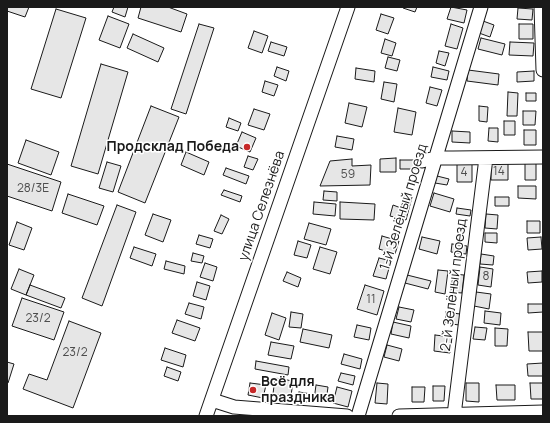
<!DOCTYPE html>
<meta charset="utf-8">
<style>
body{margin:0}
#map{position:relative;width:550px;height:423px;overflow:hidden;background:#fff;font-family:Manrope,sans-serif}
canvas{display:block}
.frame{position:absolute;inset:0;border:8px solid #1a1a1a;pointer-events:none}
</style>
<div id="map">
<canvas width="550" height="423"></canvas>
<div class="frame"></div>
</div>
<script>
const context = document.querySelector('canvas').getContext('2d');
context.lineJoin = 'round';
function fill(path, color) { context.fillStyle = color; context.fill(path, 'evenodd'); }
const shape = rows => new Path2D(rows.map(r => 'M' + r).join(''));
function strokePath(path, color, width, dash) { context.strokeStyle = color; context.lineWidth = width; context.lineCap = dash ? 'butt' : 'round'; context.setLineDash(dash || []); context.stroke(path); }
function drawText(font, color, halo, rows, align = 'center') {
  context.font = font + ' Manrope,sans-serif'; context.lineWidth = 3; context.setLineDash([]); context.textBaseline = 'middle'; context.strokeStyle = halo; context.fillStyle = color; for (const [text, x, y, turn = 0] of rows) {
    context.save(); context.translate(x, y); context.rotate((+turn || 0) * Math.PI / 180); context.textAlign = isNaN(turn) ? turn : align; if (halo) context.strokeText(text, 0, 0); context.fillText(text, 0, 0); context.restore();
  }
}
const building = shape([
 [7,7,29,7,25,17,7,11,7,7],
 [114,7,128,7,125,17,112,12,114,7],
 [141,7,168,7,187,14,181,32,138,18,141,7],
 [404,7,417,7,415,12,403,8,404,7],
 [451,7,467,10,464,23,447,19,451,7],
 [518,8,533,9,532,20,517,19,518,8],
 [56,9,86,18,61,98,31,89,56,9],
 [381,14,394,18,388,34,376,30,381,14],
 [108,16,129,24,120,48,99,40,108,16],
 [483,21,494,25,490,37,479,33,483,21],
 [199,24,214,28,186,114,171,109,199,24],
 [451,24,463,28,457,49,445,46,451,24],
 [519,24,533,24,533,39,519,39,519,24],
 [254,31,268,36,262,53,248,48,254,31],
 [133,34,164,48,158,62,127,48,133,34],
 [481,38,505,44,502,55,478,49,481,38],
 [385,39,396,43,392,56,381,53,385,39],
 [271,42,287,47,284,56,268,51,271,42],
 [510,42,534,43,533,56,509,55,510,42],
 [439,51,449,53,445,66,436,63,439,51],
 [388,57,400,60,397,71,385,68,388,57],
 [101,64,128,72,98,174,71,166,101,64],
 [277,67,289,71,286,81,274,76,277,67],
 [433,67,449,71,447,80,431,77,433,67],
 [356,68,375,71,374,82,355,79,356,68],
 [468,70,499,74,498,85,467,81,468,70],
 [534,71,534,81,517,82,517,72,534,71],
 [265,81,278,85,274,96,262,92,265,81],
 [384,82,397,84,394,102,381,99,384,82],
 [430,87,442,90,437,106,426,103,430,87],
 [508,92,518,93,517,116,507,116,508,92],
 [526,93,536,93,536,101,526,101,526,93],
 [349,103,367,107,362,127,345,123,349,103],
 [151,106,179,117,145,203,118,192,151,106],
 [479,106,488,107,487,122,479,121,479,106],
 [398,108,416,112,412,135,394,132,398,108],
 [254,109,270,114,264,130,248,125,254,109],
 [523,111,536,111,535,125,523,125,523,111],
 [229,118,241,123,238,131,226,127,229,118],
 [504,121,515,121,515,135,504,135,504,121],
 [489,128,498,128,498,142,488,141,489,128],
 [524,130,536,130,536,145,524,145,524,130],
 [452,131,470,132,470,143,452,142,452,131],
 [242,132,256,138,250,152,236,146,242,132],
 [337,136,354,139,352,150,335,147,337,136],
 [26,140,59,152,51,175,18,163,26,140],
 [186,152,209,162,204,175,181,165,186,152],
 [248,156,258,159,253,170,244,167,248,156],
 [396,158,396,172,380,172,380,159,396,158],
 [352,159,352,166,371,165,370,185,320,186,330,161,352,159],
 [400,160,419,160,419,169,400,169,400,160],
 [508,160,508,180,491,180,491,161,508,160],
 [107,162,121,166,113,192,99,188,107,162],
 [457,163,472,163,472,182,457,182,457,163],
 [525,163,536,163,536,180,525,180,525,163],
 [7,164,61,182,52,211,7,196,7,164],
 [226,168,249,176,246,184,223,175,226,168],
 [437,176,449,179,447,185,435,183,437,176],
 [518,186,536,186,536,199,518,198,518,186],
 [224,190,242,196,240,202,221,195,224,190],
 [324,191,337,192,337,201,323,200,324,191],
 [434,193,454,199,450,212,430,206,434,193],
 [68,194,104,206,97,225,62,213,68,194],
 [405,195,412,197,406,220,390,216,393,205,401,208,405,195],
 [495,197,509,197,509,206,495,206,495,197],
 [314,202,336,204,335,216,313,214,314,202],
 [340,202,375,204,374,220,340,219,340,202],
 [117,205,136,212,102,306,82,298,117,205],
 [457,208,471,210,470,216,456,214,457,208],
 [153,214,171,220,163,242,145,235,153,214],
 [486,214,498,215,497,229,485,228,486,214],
 [221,215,229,219,222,234,214,231,221,215],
 [527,221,540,221,540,233,527,233,527,221],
 [17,222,32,228,24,250,9,245,17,222],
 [309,223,331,229,326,245,304,239,309,223],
 [485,233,497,233,497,243,485,242,485,233],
 [199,235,213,239,210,248,196,244,199,235],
 [382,236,399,241,395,254,379,249,382,236],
 [422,237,440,241,437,254,419,249,422,237],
 [541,237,542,249,528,250,527,238,541,237],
 [298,241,311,245,307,258,294,255,298,241],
 [452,244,467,246,466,254,451,252,452,244],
 [134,247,156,254,152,266,130,258,134,247],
 [320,247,337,252,330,274,313,269,320,247],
 [193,253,204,256,202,263,191,261,193,253],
 [481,254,494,256,493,265,480,264,481,254],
 [379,258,391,261,386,279,373,276,379,258],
 [166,261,185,266,184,274,164,269,166,261],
 [205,263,217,267,213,281,200,277,205,263],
 [480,267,493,269,491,287,478,285,480,267],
 [19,269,34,275,26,295,11,289,19,269],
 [438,270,448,271,445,294,435,292,438,270],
 [542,271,542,282,528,283,527,272,542,271],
 [287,272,301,278,298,287,283,281,287,272],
 [453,274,464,275,462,293,451,292,453,274],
 [407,275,431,281,428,289,405,283,407,275],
 [197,282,210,286,206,300,193,296,197,282],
 [30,285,65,298,61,308,26,295,30,285],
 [365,285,384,291,377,315,357,309,365,285],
 [476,292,491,294,489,309,474,306,476,292],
 [22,298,64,312,54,340,12,326,22,298],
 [189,303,204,307,201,319,185,314,189,303],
 [528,304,543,304,543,312,528,313,528,304],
 [399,307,414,310,411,322,396,319,399,307],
 [485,311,501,313,500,325,484,323,485,311],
 [291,312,303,314,301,328,289,327,291,312],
 [446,312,460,314,459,325,445,323,446,312],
 [272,313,286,318,279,340,265,335,272,313],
 [177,320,200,328,195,341,172,333,177,320],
 [69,321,101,333,73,408,23,389,29,374,47,380,69,321],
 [393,322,411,326,409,338,391,334,393,322],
 [357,325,371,328,369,340,354,337,357,325],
 [475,327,487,328,485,340,473,339,475,327],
 [495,328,508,329,507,346,495,346,495,328],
 [303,329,332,335,329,348,300,342,303,329],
 [528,332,543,332,543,351,529,351,528,332],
 [435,335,452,337,450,353,434,351,435,335],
 [271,342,294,346,291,359,268,355,271,342],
 [387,345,402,349,399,361,384,357,387,345],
 [165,348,186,355,183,367,161,360,165,348],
 [344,354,362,359,360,369,341,364,344,354],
 [256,361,289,367,288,375,255,369,256,361],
 [7,362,14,364,8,383,7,382,7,362],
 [543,363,543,376,528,376,527,364,543,363],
 [167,367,181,372,178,381,164,376,167,367],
 [341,373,355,376,353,385,338,381,341,373],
 [275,378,293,381,291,396,273,394,275,378],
 [250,383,266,385,263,398,248,395,250,383],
 [377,383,388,384,387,404,375,403,377,383],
 [466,383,479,383,479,402,466,401,466,383],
 [530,383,543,383,543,399,531,399,530,383],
 [316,385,328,387,326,402,314,400,316,385],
 [496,385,515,385,515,400,497,400,496,385],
 [433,386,445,386,444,401,433,401,433,386],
 [337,387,352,391,348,407,333,403,337,387],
 [412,387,425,387,424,402,412,402,412,387],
 [299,392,311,394,309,402,297,401,299,392]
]);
fill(building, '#e6e6e6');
strokePath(building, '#1a1a1a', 1);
const minor = shape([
 [541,7,543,70],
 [422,161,436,158,453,158,543,157],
 [212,400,234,407,347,416],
 [454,415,486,158],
 [206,416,348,7],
 [358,416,481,7],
 [399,416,543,412]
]);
strokePath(minor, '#1a1a1a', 15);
strokePath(minor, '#fff', 13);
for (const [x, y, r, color] of [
 [247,147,4,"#c62828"],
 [253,390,4,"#c62828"]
]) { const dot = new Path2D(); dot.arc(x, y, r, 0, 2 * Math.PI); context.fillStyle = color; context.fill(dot); strokePath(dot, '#fff', 1.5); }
drawText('12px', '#4d4d4d', null, [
 ["14",499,172],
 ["4",464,173],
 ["59",348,175],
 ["28/3Е",33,189],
 ["8",486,277],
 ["11",371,300],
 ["23/2",38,319],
 ["23/2",75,353]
]);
drawText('bold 14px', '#1a1a1a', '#fff', [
 ["Продсклад Победа",239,147],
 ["Всё для",261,382,"left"],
 ["праздника",261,398,"left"]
], 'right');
drawText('14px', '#1a1a1a', '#fff', [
 ["улица Селезнёва",262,206,-71],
 ["1-й Зелёный проезд",404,207,-73],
 ["2-й Зелёный проезд",454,285,-83]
]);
</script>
